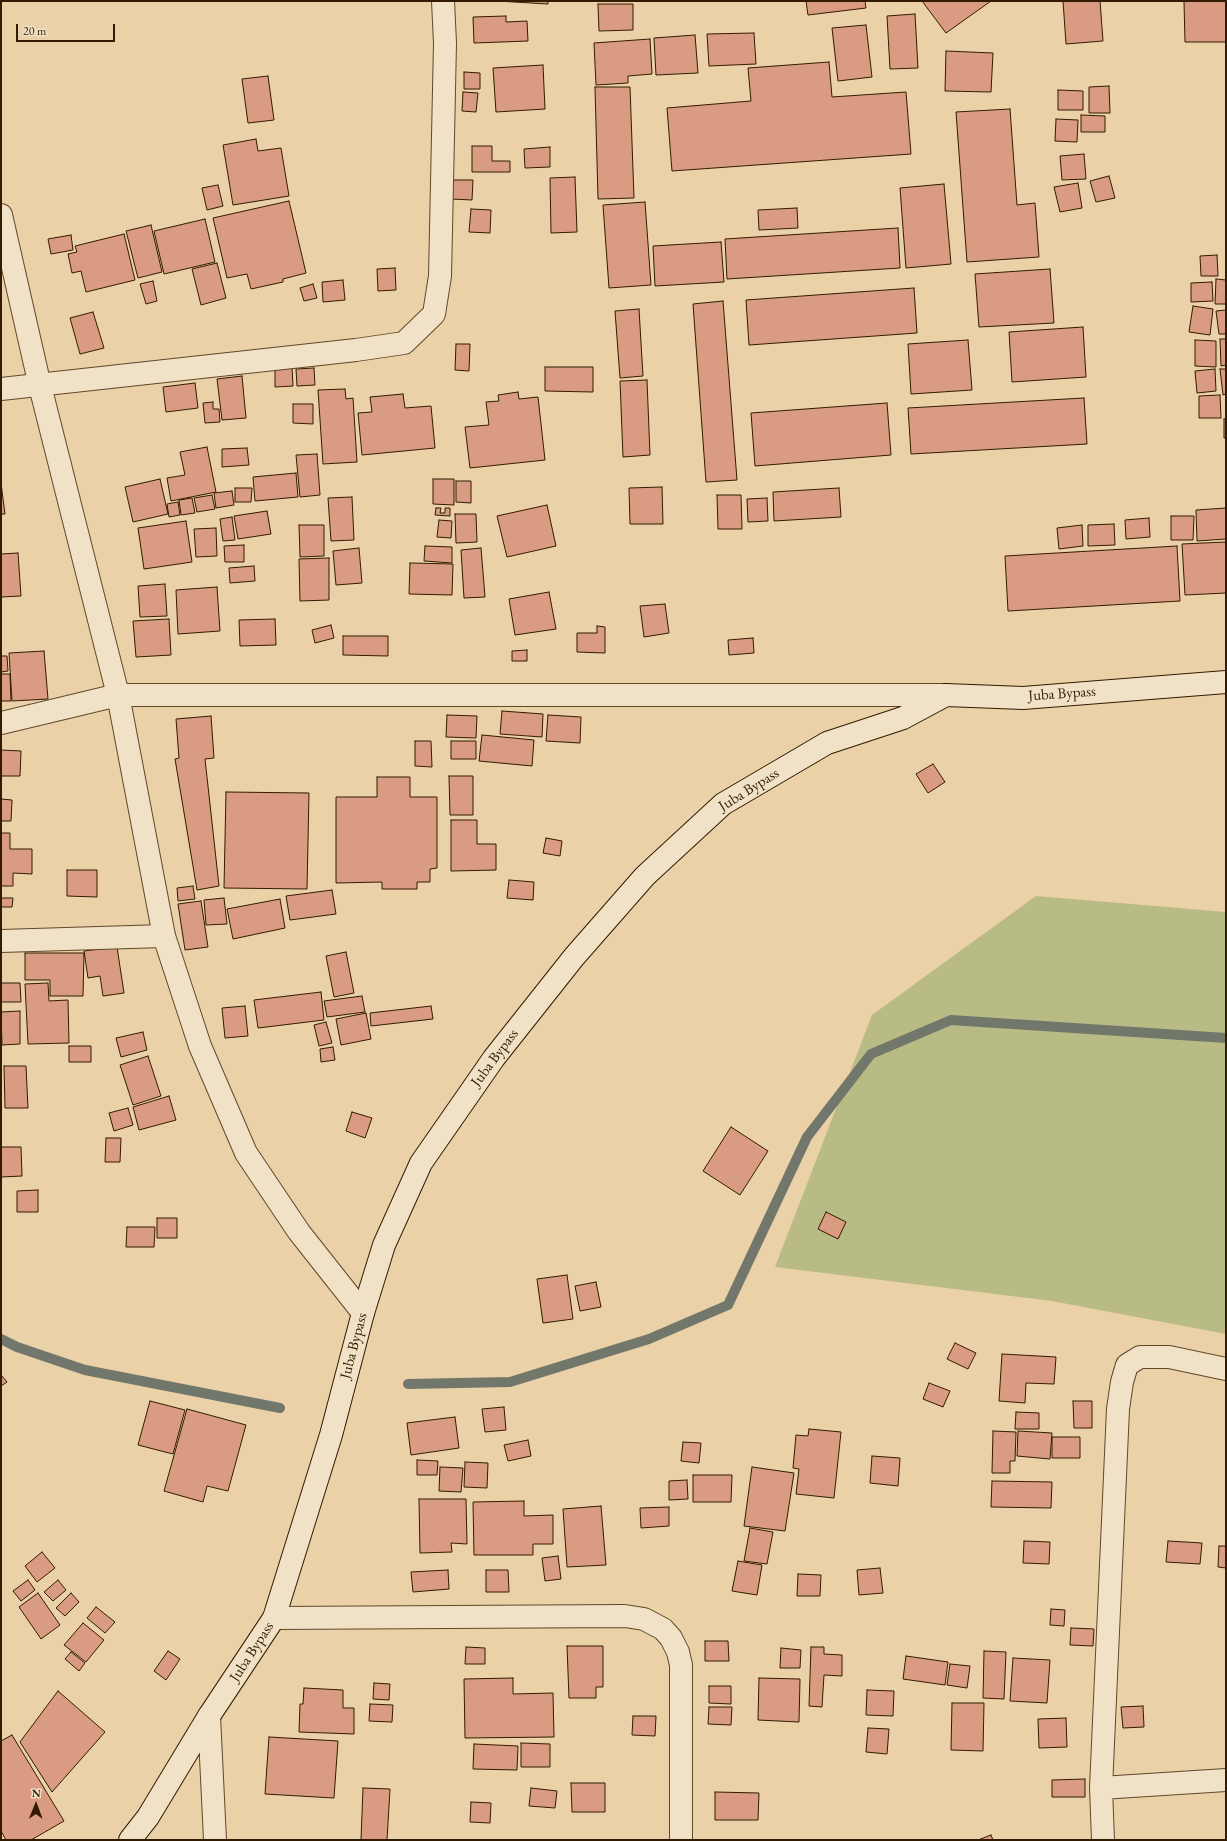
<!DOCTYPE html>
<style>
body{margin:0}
#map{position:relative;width:1227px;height:1841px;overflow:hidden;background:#ead1a7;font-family:"EB Garamond",serif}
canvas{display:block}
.frame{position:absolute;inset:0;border:2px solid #321b00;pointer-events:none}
.north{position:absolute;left:16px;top:1785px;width:40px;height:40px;-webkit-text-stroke:3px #f1e1c6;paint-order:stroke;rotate:1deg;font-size:11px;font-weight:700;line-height:16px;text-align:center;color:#321b00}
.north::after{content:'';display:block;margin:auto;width:14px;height:18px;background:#321b00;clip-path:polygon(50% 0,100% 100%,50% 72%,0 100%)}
.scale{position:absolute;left:16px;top:24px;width:99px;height:18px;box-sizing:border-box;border:2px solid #321b00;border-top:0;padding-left:5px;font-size:12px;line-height:14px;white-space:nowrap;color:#321b00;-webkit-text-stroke:3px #f1e1c6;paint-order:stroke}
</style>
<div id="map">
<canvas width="1227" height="1841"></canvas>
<div class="frame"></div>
<div class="north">N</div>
<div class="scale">20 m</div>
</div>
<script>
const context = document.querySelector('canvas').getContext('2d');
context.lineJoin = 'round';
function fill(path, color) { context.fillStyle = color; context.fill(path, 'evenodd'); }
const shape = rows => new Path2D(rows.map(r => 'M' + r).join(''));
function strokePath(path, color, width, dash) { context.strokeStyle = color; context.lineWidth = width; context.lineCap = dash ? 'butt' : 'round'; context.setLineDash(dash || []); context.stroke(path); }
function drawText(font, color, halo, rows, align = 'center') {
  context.font = font + ' "EB Garamond",serif'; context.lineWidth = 3; context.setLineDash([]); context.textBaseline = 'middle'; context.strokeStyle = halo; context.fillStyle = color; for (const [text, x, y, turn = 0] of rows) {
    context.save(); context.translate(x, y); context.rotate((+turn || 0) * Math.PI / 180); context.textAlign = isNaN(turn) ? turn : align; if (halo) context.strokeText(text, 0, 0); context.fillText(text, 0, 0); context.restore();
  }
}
fill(shape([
 [1036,896,1226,912,1226,1334,1052,1301,775,1267,872,1015]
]), '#b9bb85');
strokePath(shape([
 [1,1339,17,1347,85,1370,280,1408],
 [408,1384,510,1382,649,1339,728,1305,807,1137,871,1054,951,1020,1226,1038]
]), '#71776b', 10);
const building = shape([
 [497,1,548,1,548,4,497,1],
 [806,1,865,1,866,8,808,15,806,1],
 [922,1,991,1,946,33,922,1],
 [1063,1,1100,1,1103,41,1066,44,1063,1],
 [1184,1,1226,1,1226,42,1185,42,1184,1],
 [598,4,633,4,633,30,599,31,598,4],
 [915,14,918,68,890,69,887,16,915,14],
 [506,16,506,22,527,21,528,41,474,43,473,17,506,16],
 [866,25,872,77,838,81,832,28,866,25],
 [754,33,756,64,709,66,707,34,754,33],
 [695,35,698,73,656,75,654,38,695,35],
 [650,39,652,74,628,76,628,83,596,85,594,43,650,39],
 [946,51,993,53,991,92,945,91,946,51],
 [829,62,832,97,906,92,911,154,672,171,667,108,751,101,748,68,829,62],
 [543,65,545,109,496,112,493,68,543,65],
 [464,72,480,73,480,89,464,89,464,72],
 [268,76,274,120,248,123,242,79,268,76],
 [1109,86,1110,113,1089,113,1089,87,1109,86],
 [595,87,630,87,634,198,598,199,595,87],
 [1058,90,1083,91,1083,110,1058,110,1058,90],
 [463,92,478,93,476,112,462,111,463,92],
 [1010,109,1017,205,1035,203,1039,257,967,262,956,112,1010,109],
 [1081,115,1105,116,1105,132,1081,132,1081,115],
 [1056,119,1078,120,1077,142,1055,141,1056,119],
 [256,139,258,151,281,148,289,196,233,205,223,145,256,139],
 [472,146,492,146,492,161,510,161,510,172,472,172,472,146],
 [550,147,550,167,525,168,524,149,550,147],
 [1084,154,1086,179,1062,180,1060,156,1084,154],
 [1109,176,1115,198,1096,202,1090,181,1109,176],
 [575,177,577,232,551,233,550,178,575,177],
 [453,180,473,180,472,200,451,199,453,180],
 [1078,183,1082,208,1060,212,1054,187,1078,183],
 [944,184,951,264,906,268,900,188,944,184],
 [218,185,223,206,207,210,202,188,218,185],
 [289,201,306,273,283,279,283,282,251,289,247,274,227,278,213,218,289,201],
 [645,202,651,285,609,288,603,205,645,202],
 [797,208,798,228,759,230,758,210,797,208],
 [471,209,491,210,490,233,469,232,471,209],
 [205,219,215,262,164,274,154,231,205,219],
 [151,225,162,272,138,278,126,231,151,225],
 [898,228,900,268,727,279,725,239,898,228],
 [124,234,135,280,86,292,81,271,72,273,68,254,77,252,75,246,124,234],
 [71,235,73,250,51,254,48,239,71,235],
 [721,242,724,282,655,286,653,246,721,242],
 [1217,255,1218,276,1201,276,1200,256,1217,255],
 [217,263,226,298,201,305,192,269,217,263],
 [395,268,396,290,378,291,377,269,395,268],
 [1050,269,1054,323,979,327,975,274,1050,269],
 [1216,279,1226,280,1226,304,1215,304,1216,279],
 [343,280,345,300,323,302,322,282,343,280],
 [153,281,157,301,146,304,140,284,153,281],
 [1212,282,1213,301,1191,302,1191,283,1212,282],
 [313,284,317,298,304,301,300,288,313,284],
 [914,288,917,333,749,345,746,300,914,288],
 [723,301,737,480,706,482,693,304,723,301],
 [1193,306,1213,309,1210,335,1189,332,1193,306],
 [639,309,643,376,620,378,615,311,639,309],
 [1226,310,1226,334,1219,334,1216,311,1226,310],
 [93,312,104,348,80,354,70,318,93,312],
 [1083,327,1086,377,1012,382,1009,332,1083,327],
 [1220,339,1226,339,1226,365,1221,366,1220,339],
 [968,340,972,390,911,394,908,344,968,340],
 [1195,340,1216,341,1216,367,1195,366,1195,340],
 [456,344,470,344,469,371,455,370,456,344],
 [292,367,293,386,275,387,275,368,292,367],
 [545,367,593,367,593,392,545,391,545,367],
 [314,368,315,385,297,386,296,369,314,368],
 [1215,369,1216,391,1197,393,1195,371,1215,369],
 [1220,369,1226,369,1226,394,1223,395,1220,369],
 [242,376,246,418,222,420,217,379,242,376],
 [647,380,650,455,623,457,620,381,647,380],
 [195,383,198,408,166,412,163,387,195,383],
 [345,389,346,399,353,398,357,462,323,464,318,390,345,389],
 [518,392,519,399,538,397,545,460,470,468,465,427,489,425,486,402,499,401,498,395,518,392],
 [403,394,405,408,431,406,435,448,362,455,358,413,372,412,370,397,403,394],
 [1220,395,1221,418,1199,418,1199,396,1220,395],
 [1084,398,1087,444,911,454,908,408,1084,398],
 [213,402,213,409,219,409,220,422,205,423,203,403,213,402],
 [887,403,891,455,755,466,751,413,887,403],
 [293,404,313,404,313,424,293,423,293,404],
 [1224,419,1226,419,1226,438,1224,438,1224,419],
 [207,447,216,492,171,501,167,478,185,475,180,452,207,447],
 [247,448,249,465,222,467,222,449,247,448],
 [317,454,320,495,300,497,296,455,317,454],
 [296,473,298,497,255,501,253,477,296,473],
 [160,479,168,514,133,522,125,487,160,479],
 [433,479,454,479,454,505,433,504,433,479],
 [456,481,471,481,471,503,456,502,456,481],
 [1,483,5,514,1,514,1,483],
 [662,487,663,524,630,524,629,488,662,487],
 [235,488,252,488,251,502,235,502,235,488],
 [839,488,841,517,774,521,773,492,839,488],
 [232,491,234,505,216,508,214,493,232,491],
 [212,495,215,509,197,512,194,498,212,495],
 [717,495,741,495,742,529,718,529,717,495],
 [352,497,354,540,331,541,328,498,352,497],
 [192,498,195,513,181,515,179,500,192,498],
 [767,498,768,521,748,522,747,499,767,498],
 [178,502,180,515,169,517,167,504,178,502],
 [547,505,556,546,507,557,497,516,547,505],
 [436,508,441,508,440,513,445,513,445,508,450,508,450,516,435,515,436,508],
 [1226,508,1226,539,1197,541,1196,510,1226,508],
 [267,511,271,534,238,539,234,516,267,511],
 [455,514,476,514,477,542,456,543,455,514],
 [1171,516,1194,516,1193,540,1171,540,1171,516],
 [232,517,235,540,223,541,220,519,232,517],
 [1149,518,1150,537,1126,539,1125,520,1149,518],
 [439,520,452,521,451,538,437,537,439,520],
 [186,521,192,562,144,569,138,528,186,521],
 [1114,524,1115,545,1088,546,1088,525,1114,524],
 [299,525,324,525,324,556,300,557,299,525],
 [1082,525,1083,546,1059,549,1057,528,1082,525],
 [216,528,217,556,196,557,194,529,216,528],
 [1226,542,1226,593,1185,595,1182,544,1226,542],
 [244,545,244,562,225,562,224,546,244,545],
 [425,546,452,547,452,563,424,561,425,546],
 [1177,546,1180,601,1008,611,1005,556,1177,546],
 [359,548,362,583,336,585,333,551,359,548],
 [481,548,485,597,464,598,461,550,481,548],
 [18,553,21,596,1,597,1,554,18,553],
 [329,558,329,600,300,601,299,559,329,558],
 [410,563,453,564,452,595,409,594,410,563],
 [254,566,255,581,230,583,229,568,254,566],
 [165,584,167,616,140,617,138,586,165,584],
 [217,587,220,631,178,634,176,590,217,587],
 [549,592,556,629,515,635,509,599,549,592],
 [665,604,669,633,644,637,640,606,665,604],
 [169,619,171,655,136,657,133,621,169,619],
 [275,619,276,645,240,646,239,620,275,619],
 [331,625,334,638,315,643,312,630,331,625],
 [597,626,605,627,605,653,577,652,577,633,597,633,597,626],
 [343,636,388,636,388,656,343,655,343,636],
 [753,638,754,653,729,655,728,640,753,638],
 [527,650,527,661,512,661,512,651,527,650],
 [44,651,48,699,12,701,9,653,44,651],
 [1,656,7,656,8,671,1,672,1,656],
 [1,674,10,674,11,701,1,701,1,674],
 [502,711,543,714,542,737,500,734,502,711],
 [447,715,477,716,476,738,446,737,447,715],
 [548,715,581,717,580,743,546,741,548,715],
 [211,716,214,758,205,759,219,886,197,890,175,759,179,758,176,719,211,716],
 [482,735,534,740,532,766,479,761,482,735],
 [415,741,431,741,432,767,415,766,415,741],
 [451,741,476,741,476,759,451,759,451,741],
 [1,750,21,751,20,776,1,776,1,750],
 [933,764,945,782,928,793,916,774,933,764],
 [449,776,473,776,473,815,450,815,449,776],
 [377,777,410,777,410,797,437,797,437,868,430,869,430,882,417,882,417,889,382,889,382,882,336,883,336,797,377,797,377,777],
 [226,792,309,793,307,889,224,888,226,792],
 [1,799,12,800,11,821,1,821,1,799],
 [451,820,477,820,477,844,496,844,496,870,451,871,451,820],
 [1,833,10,833,10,849,32,849,32,874,13,873,13,886,1,886,1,833],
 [546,838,562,841,560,856,543,853,546,838],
 [67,870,97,870,97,897,67,896,67,870],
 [509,880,534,882,533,900,507,898,509,880],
 [193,886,195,899,178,901,177,888,193,886],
 [332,890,336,914,290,920,286,896,332,890],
 [1,898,13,898,12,907,1,907,1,898],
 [224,898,227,924,206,925,204,900,224,898],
 [280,899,285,928,233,939,227,909,280,899],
 [201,901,208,947,185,950,178,904,201,901],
 [117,947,124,993,103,996,100,976,88,978,84,951,117,947],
 [346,952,354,993,334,997,326,956,346,952],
 [25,953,84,953,83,996,50,996,50,980,25,980,25,953],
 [1,983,20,983,21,1002,1,1002,1,983],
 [48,983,49,1001,68,1000,69,1043,28,1044,25,984,48,983],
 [321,992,324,1020,258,1028,254,1000,321,992],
 [362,996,365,1012,327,1017,324,1001,362,996],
 [245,1006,248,1036,225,1038,222,1008,245,1006],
 [431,1006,433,1019,371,1026,370,1013,431,1006],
 [20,1011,20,1044,2,1045,1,1012,20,1011],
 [366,1013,371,1039,341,1045,336,1019,366,1013],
 [326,1022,332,1043,319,1046,314,1025,326,1022],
 [143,1032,147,1050,121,1057,116,1038,143,1032],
 [69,1046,91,1046,91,1062,69,1062,69,1046],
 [333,1047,335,1060,321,1062,320,1049,333,1047],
 [148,1056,161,1096,133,1105,120,1065,148,1056],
 [4,1066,26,1066,28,1108,5,1108,4,1066],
 [169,1096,176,1120,139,1130,133,1107,169,1096],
 [128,1108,133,1125,114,1131,109,1113,128,1108],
 [352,1112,372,1118,365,1138,346,1131,352,1112],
 [731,1127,768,1151,740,1195,703,1171,731,1127],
 [106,1138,121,1138,120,1162,105,1162,106,1138],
 [1,1147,21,1147,22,1176,1,1177,1,1147],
 [38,1190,38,1212,17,1212,17,1191,38,1190],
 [826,1212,846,1222,838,1239,818,1229,826,1212],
 [157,1218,177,1218,177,1238,157,1238,157,1218],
 [127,1227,155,1227,154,1247,126,1247,127,1227],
 [567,1275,573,1319,543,1323,537,1279,567,1275],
 [596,1282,601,1307,580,1311,575,1286,596,1282],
 [955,1343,976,1353,968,1369,947,1359,955,1343],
 [1002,1354,1056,1357,1054,1384,1026,1383,1025,1403,999,1401,1002,1354],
 [1,1375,7,1382,1,1386,1,1375],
 [929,1383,950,1391,943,1407,923,1399,929,1383],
 [150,1401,185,1410,173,1454,138,1445,150,1401],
 [1073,1401,1092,1401,1092,1428,1074,1428,1073,1401],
 [504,1407,506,1430,485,1432,482,1409,504,1407],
 [187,1409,246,1425,228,1491,207,1486,203,1502,164,1491,187,1409],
 [1016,1412,1039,1413,1039,1429,1015,1429,1016,1412],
 [455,1417,459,1448,411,1455,407,1423,455,1417],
 [809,1429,841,1432,834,1498,796,1494,799,1469,793,1468,796,1435,808,1436,809,1429],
 [993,1431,1016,1432,1015,1461,1010,1461,1010,1473,992,1473,993,1431],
 [1018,1431,1052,1433,1050,1459,1017,1456,1018,1431],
 [1052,1437,1080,1437,1080,1458,1052,1458,1052,1437],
 [528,1440,531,1456,508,1461,504,1445,528,1440],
 [683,1442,701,1443,699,1463,681,1461,683,1442],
 [872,1456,900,1458,898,1486,870,1483,872,1456],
 [417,1460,438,1461,437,1475,417,1475,417,1460],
 [465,1462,488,1463,487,1488,464,1487,465,1462],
 [440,1467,463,1468,461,1492,439,1491,440,1467],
 [752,1467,794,1473,785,1531,744,1526,752,1467],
 [693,1475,732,1475,731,1502,693,1502,693,1475],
 [687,1480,688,1499,669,1500,669,1481,687,1480],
 [992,1481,1052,1482,1051,1508,991,1507,992,1481],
 [419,1499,466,1499,467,1544,451,1543,452,1552,420,1553,419,1499],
 [524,1501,524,1516,553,1515,553,1544,533,1544,533,1555,474,1555,473,1502,524,1501],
 [601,1506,606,1565,567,1567,563,1509,601,1506],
 [669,1507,669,1526,641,1528,640,1508,669,1507],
 [750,1528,773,1532,767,1564,744,1561,750,1528],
 [1024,1541,1050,1542,1049,1564,1023,1563,1024,1541],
 [1168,1541,1202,1543,1200,1564,1166,1562,1168,1541],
 [1219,1546,1226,1546,1226,1568,1218,1567,1219,1546],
 [42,1552,55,1568,37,1582,25,1566,42,1552],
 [558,1556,561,1579,545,1581,542,1558,558,1556],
 [738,1561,762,1565,757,1595,732,1591,738,1561],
 [880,1568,883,1593,859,1595,857,1570,880,1568],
 [448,1570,449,1589,413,1592,411,1572,448,1570],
 [486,1570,508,1570,509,1592,486,1592,486,1570],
 [798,1574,821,1575,820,1596,797,1596,798,1574],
 [28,1580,35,1590,21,1601,13,1591,28,1580],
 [58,1580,66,1590,53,1601,44,1592,58,1580],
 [38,1593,60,1625,41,1639,19,1607,38,1593],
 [71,1593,79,1602,65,1616,56,1608,71,1593],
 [96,1607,115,1622,105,1633,87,1618,96,1607],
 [1051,1609,1065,1610,1064,1626,1050,1625,1051,1609],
 [83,1623,104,1640,86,1662,64,1645,83,1623],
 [1071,1628,1094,1629,1093,1646,1070,1645,1071,1628],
 [705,1641,728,1641,729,1661,705,1661,705,1641],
 [567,1646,603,1646,603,1687,596,1687,596,1698,569,1698,567,1646],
 [466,1647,485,1648,485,1664,465,1664,466,1647],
 [811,1647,824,1647,824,1654,842,1655,842,1676,824,1675,822,1707,809,1706,811,1647],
 [781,1648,801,1650,800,1668,780,1668,781,1648],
 [168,1651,180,1659,166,1680,154,1671,168,1651],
 [984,1651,1006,1652,1004,1699,983,1698,984,1651],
 [71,1652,85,1663,79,1671,65,1659,71,1652],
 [906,1656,948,1662,945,1685,903,1679,906,1656],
 [1013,1658,1050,1660,1047,1703,1010,1701,1013,1658],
 [950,1664,970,1666,967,1688,947,1685,950,1664],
 [513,1678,513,1694,553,1693,554,1737,465,1738,464,1679,513,1678],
 [759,1678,800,1679,799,1722,758,1720,759,1678],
 [374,1683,390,1684,389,1700,373,1699,374,1683],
 [709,1686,731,1686,731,1704,709,1703,709,1686],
 [304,1688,343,1690,343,1708,354,1708,354,1734,299,1732,300,1704,303,1704,304,1688],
 [867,1690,894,1691,893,1716,866,1715,867,1690],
 [58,1691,105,1732,52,1792,20,1742,58,1691],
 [952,1703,984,1703,983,1751,951,1750,952,1703],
 [370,1704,393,1705,392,1722,369,1721,370,1704],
 [1143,1706,1144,1727,1123,1728,1121,1707,1143,1706],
 [709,1707,732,1707,731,1725,708,1724,709,1707],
 [633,1716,656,1716,655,1736,632,1735,633,1716],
 [1066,1718,1067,1747,1039,1748,1038,1719,1066,1718],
 [868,1728,889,1729,887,1754,866,1752,868,1728],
 [12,1735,64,1821,31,1840,6,1840,1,1831,1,1741,12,1735],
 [269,1737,338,1741,334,1798,265,1794,269,1737],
 [521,1743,550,1744,550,1767,521,1767,521,1743],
 [474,1744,518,1746,517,1770,473,1769,474,1744],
 [1085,1779,1085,1797,1052,1797,1052,1780,1085,1779],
 [571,1783,605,1783,605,1812,572,1812,571,1783],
 [363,1788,390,1789,387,1840,361,1840,363,1788],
 [531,1788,557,1791,555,1808,529,1806,531,1788],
 [715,1792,759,1793,758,1820,715,1820,715,1792],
 [471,1802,491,1803,490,1823,470,1822,471,1802],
 [991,1835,993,1840,978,1840,991,1835]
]);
fill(building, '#d99c82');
strokePath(building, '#321b00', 1);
const minor = shape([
 [1,389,356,350,404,343,434,314,440,276,445,43,443,1],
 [1,723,118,695],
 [1,941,164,936],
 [274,1618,625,1616,644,1619,663,1629,671,1638,678,1652,681,1665,681,1840],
 [209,1716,215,1840],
 [1101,1788,1226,1780],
 [1103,1840,1101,1788,1118,1409,1122,1382,1127,1365,1140,1357,1169,1357,1226,1369]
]);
const tertiary = shape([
 [1,215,40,386,118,695,164,936,200,1046,246,1153,299,1232,363,1313],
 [118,695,946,695]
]);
const secondary = shape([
 [130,1840,148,1817,209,1716,274,1618,331,1435,363,1313,384,1245,421,1163,494,1058,574,957,645,876,723,804,827,743,903,718,946,695,1023,698,1226,682]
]);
strokePath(minor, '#60482a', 24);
strokePath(tertiary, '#60482a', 24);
strokePath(secondary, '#321b00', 24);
strokePath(minor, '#f1e1c6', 22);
strokePath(tertiary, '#f1e1c6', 22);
strokePath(secondary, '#f1e1c6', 22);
drawText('15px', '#321b00', '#f1e1c6', [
 ["Juba Bypass",1062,694,-4],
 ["Juba Bypass",749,790,-32],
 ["Juba Bypass",495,1058,-53],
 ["Juba Bypass",354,1346,-75],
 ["Juba Bypass",252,1652,-57]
]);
</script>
